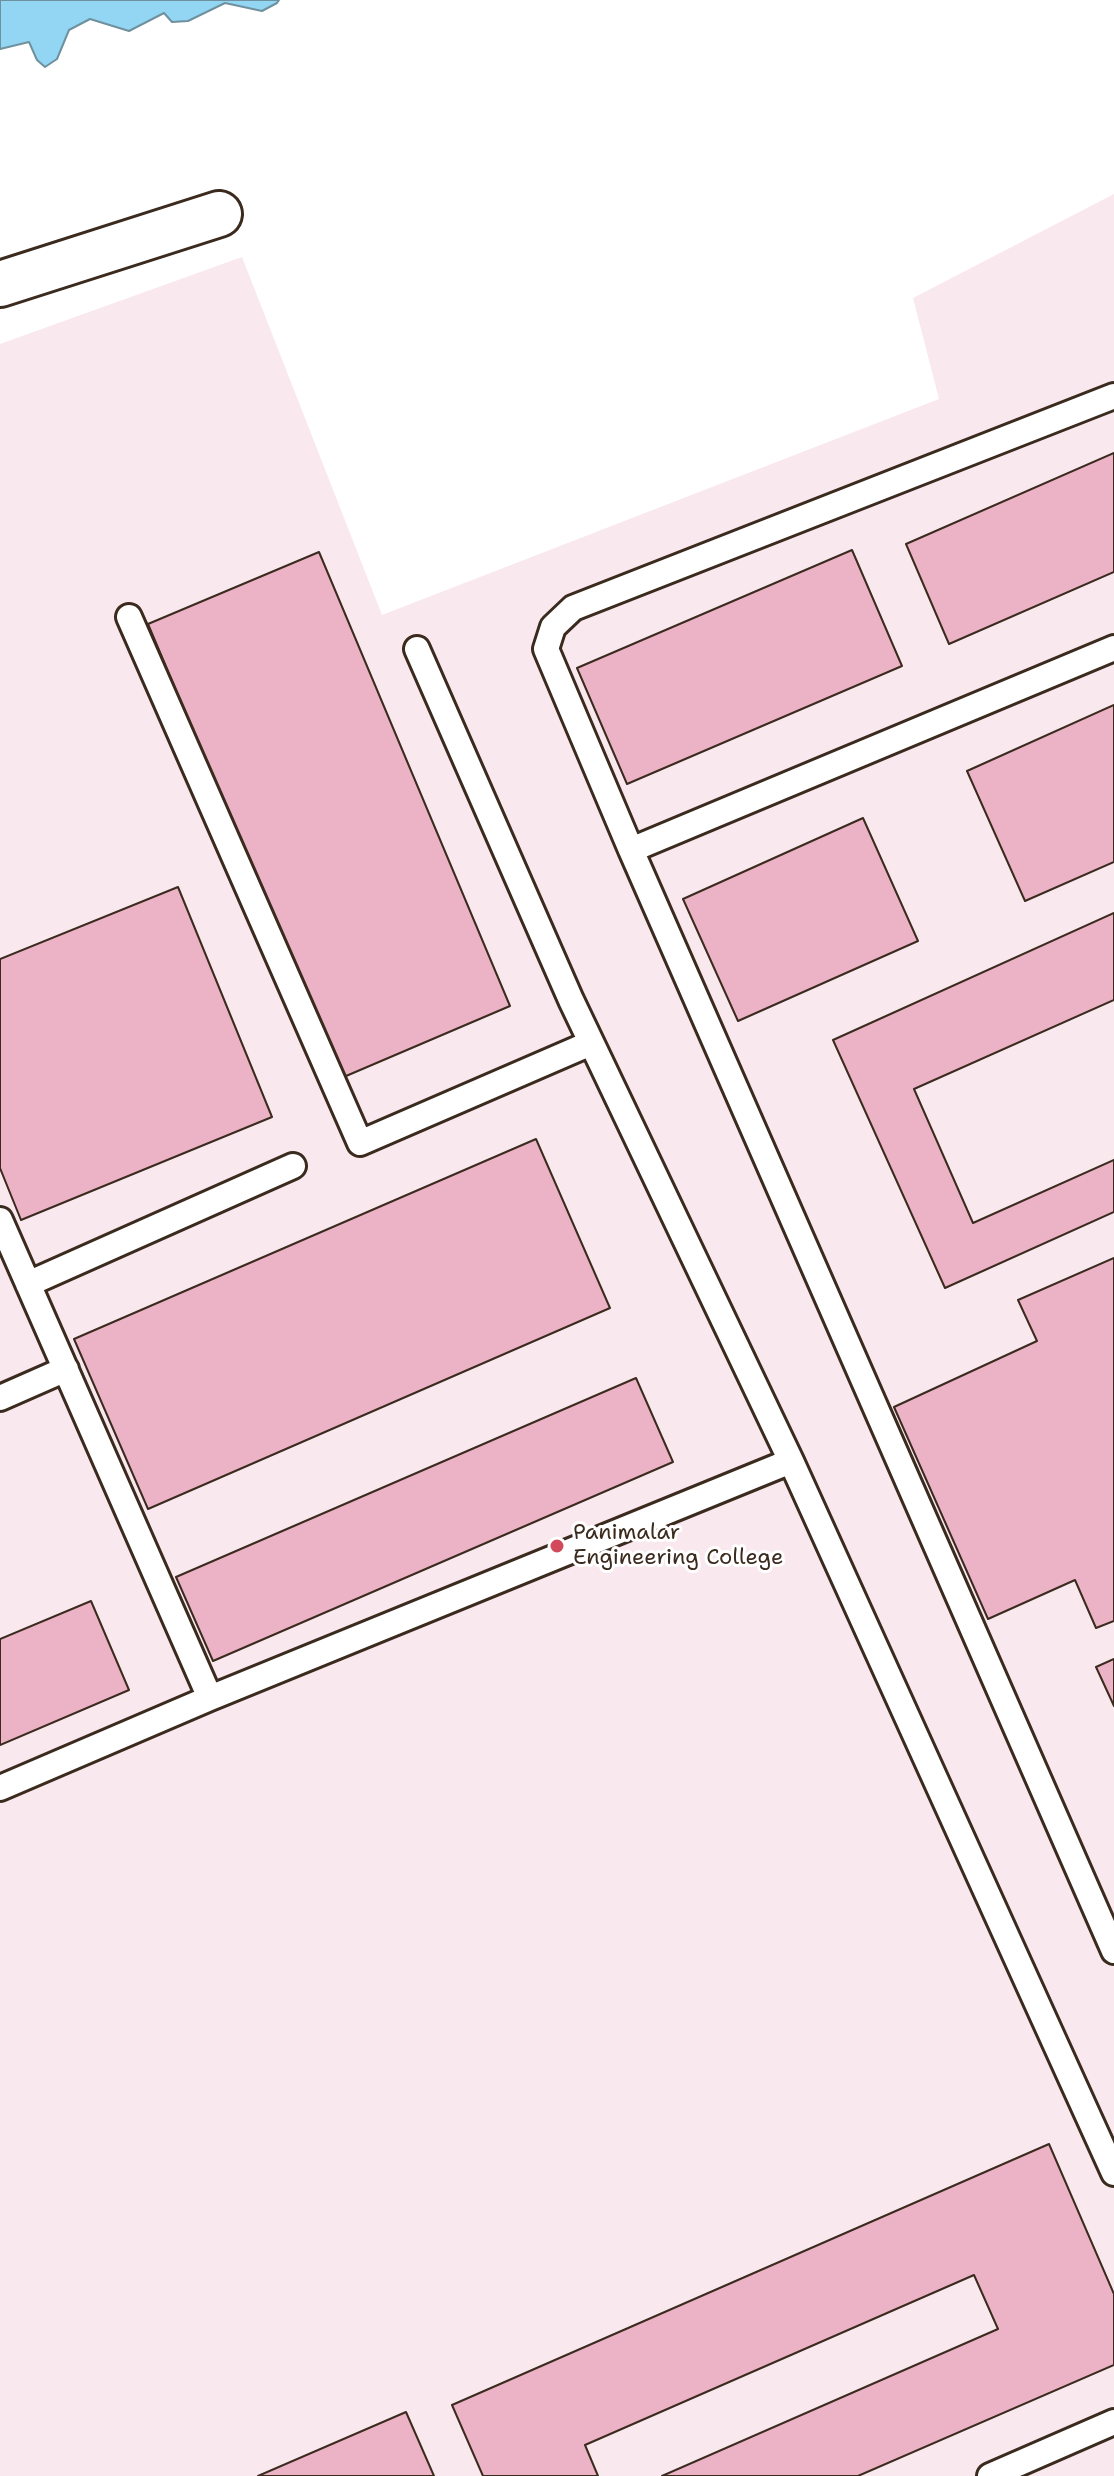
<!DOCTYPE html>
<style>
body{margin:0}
canvas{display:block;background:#fff}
</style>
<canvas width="1114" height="2476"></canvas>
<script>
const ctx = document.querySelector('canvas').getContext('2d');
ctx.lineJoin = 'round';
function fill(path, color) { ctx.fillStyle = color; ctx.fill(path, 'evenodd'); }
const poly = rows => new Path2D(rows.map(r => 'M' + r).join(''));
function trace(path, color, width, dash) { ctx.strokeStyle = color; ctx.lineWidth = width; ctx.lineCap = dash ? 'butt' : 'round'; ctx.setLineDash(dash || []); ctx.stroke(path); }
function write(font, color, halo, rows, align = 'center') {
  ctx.font = font + ' "Shantell Sans",sans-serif'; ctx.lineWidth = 6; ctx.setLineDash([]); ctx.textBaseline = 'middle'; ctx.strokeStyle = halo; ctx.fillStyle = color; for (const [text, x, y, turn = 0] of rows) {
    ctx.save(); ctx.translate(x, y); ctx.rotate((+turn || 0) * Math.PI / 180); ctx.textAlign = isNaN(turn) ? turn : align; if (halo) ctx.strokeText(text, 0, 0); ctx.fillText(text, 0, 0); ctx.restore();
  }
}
fill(poly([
 [1114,194,1114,2476,0,2476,0,344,242,257,382,615,939,399,913,298]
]), '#f9e8ee');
const water = poly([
 [0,0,279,0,277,3,262,11,225,3,188,21,172,22,164,13,129,31,90,19,69,30,57,59,45,67,37,60,29,42,0,49,0,0]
]);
fill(water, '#92d6f4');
trace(water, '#6f919e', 2);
const building = poly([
 [1114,453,1114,572,949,644,906,544,1114,453],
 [852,550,902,666,627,784,577,668,852,550],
 [319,552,510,1006,339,1079,148,624,319,552],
 [1114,705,1114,862,1025,901,967,771,1114,705],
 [863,818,918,941,738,1021,683,899,863,818],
 [178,887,272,1117,21,1220,0,1168,0,959,178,887],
 [1114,913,1114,1000,914,1089,973,1223,1114,1160,1114,1212,945,1288,833,1040,1114,913],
 [536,1139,610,1308,148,1509,74,1339,536,1139],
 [1114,1258,1114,1621,1096,1628,1075,1580,988,1619,894,1407,1037,1341,1018,1300,1114,1258],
 [636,1378,673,1462,213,1661,176,1577,636,1378],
 [91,1601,129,1690,0,1745,0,1639,91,1601],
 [1114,1659,1114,1706,1096,1667,1114,1659],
 [1049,2144,1114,2294,1114,2365,858,2476,662,2476,998,2329,974,2275,585,2445,598,2476,483,2476,452,2405,1049,2144],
 [406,2412,434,2476,258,2476,406,2412]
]);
fill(building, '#ecb3c6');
trace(building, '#3b2a1e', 2);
const service = poly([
 [1114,396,573,608,553,627,546,649,631,850,1114,648],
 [129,617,360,1143,591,1043],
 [417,649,571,1000,791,1461,1114,2173],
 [631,850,1114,1951],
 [0,1220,210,1698],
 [28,1284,293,1166],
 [0,1398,66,1369],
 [0,1788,210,1698,791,1461],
 [990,2476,1114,2422]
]);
const minor = poly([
 [0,284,219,214]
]);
trace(service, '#3b2a1e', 30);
trace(minor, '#3b2a1e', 50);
trace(service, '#fff', 24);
trace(minor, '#fff', 44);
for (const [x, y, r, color] of [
 [557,1546,8,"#d1495b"]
]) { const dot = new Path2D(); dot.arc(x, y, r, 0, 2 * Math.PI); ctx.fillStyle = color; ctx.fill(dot); trace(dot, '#fff', 3); }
write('22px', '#3b2a1e', '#fff', [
 ["Panimalar",573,1533],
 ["Engineering College",573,1558]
], 'left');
</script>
